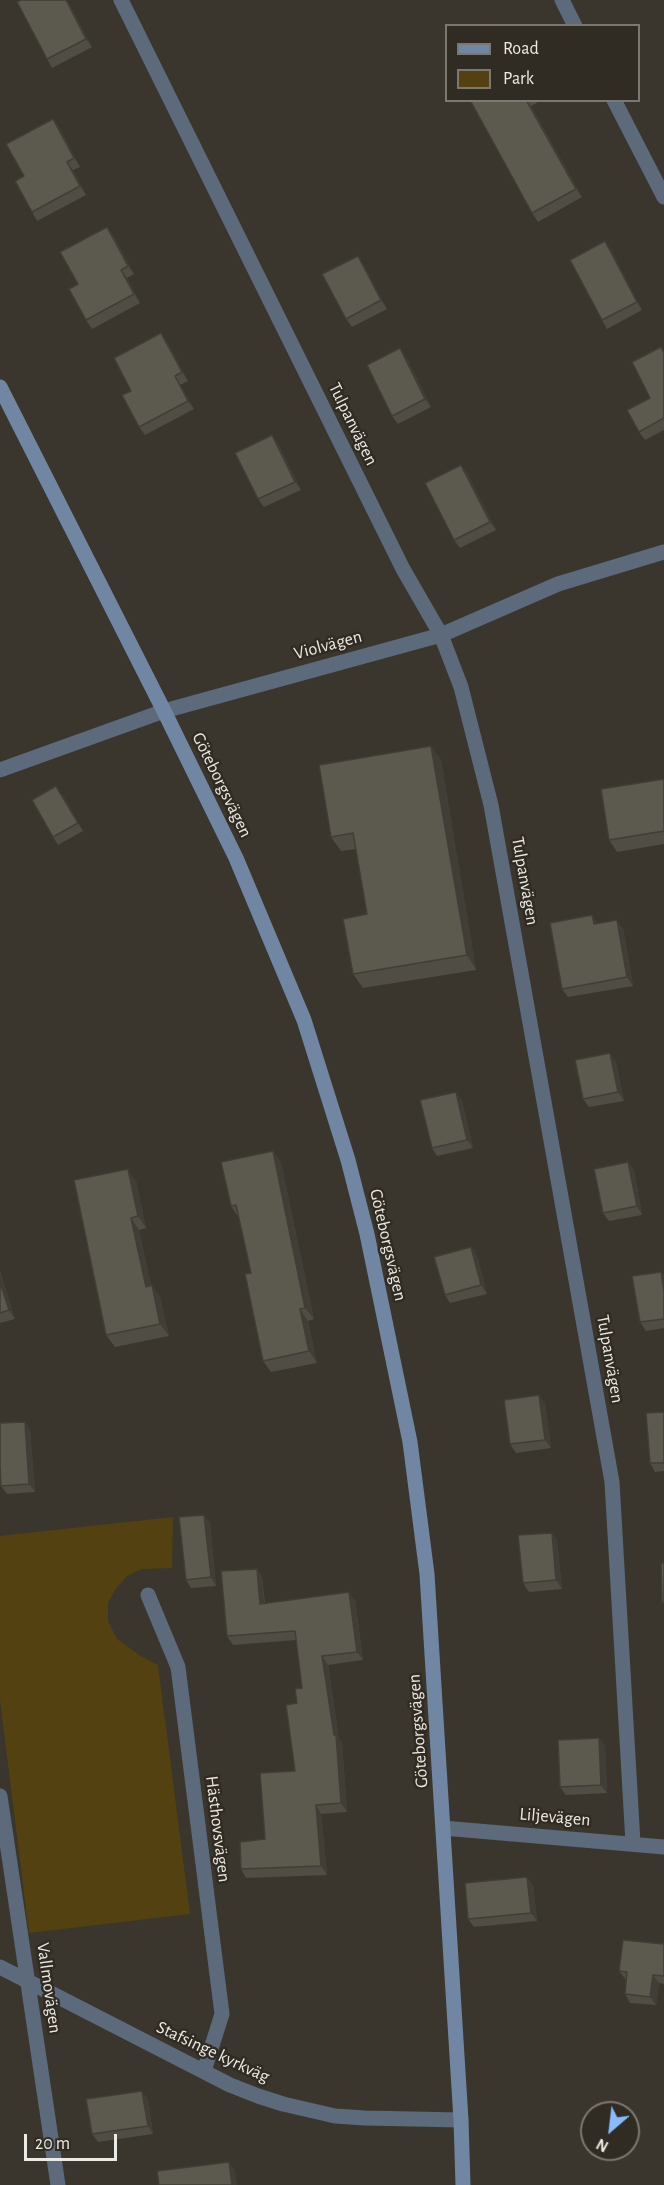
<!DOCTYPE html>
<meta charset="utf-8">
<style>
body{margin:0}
#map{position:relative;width:664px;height:2185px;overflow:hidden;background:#3a362e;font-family:"Alegreya Sans",sans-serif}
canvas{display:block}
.legend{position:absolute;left:445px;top:24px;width:195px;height:78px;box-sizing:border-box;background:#302c24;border:2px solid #7b7871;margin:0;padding:8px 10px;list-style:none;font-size:18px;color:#eceae4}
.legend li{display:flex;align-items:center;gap:12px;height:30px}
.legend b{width:30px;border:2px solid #7b7871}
.north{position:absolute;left:580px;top:2101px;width:60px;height:60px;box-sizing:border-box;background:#302c24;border:2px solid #7b7871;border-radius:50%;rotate:208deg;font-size:16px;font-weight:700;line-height:24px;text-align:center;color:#eceae4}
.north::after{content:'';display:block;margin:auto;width:21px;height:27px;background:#87bbfb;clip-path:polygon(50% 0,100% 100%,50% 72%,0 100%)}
.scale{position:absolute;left:24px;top:2134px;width:93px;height:27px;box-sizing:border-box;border:3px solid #eceae4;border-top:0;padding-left:8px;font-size:18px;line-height:21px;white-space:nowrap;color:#eceae4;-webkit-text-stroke:4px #302c24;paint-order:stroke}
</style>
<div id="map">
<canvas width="664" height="2185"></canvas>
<ul class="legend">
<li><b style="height:8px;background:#7086a2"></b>Road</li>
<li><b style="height:16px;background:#534111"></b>Park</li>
</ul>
<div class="north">N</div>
<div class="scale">20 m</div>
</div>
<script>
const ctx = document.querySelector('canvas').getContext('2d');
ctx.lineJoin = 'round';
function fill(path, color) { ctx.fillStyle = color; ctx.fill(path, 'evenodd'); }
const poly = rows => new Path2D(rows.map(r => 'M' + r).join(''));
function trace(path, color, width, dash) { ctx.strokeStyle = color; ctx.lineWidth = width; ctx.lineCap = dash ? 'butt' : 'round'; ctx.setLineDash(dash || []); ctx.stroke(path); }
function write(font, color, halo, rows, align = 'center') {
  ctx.font = font + ' "Alegreya Sans",sans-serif'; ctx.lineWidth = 5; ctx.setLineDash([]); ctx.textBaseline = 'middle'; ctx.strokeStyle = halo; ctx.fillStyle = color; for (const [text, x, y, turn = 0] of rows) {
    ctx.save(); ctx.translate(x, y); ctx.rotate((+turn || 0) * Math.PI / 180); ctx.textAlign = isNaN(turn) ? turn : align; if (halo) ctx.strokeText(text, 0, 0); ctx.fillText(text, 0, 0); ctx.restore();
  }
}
fill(poly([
 [173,1517,172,1568,141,1569,127,1576,115,1590,108,1603,108,1621,117,1639,141,1656,158,1665,190,1914,29,1933,0,1700,0,1536]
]), '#534111');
trace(poly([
 [121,0,403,569,441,635,461,687,491,805,612,1482,633,1843],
 [562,0,575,26],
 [614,100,664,197],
 [0,770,164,711,441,635,558,584,664,552],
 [148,1595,178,1667,222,2014,204,2071],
 [0,1796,58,2185],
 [443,1828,664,1847],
 [0,1967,230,2085,258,2096,283,2104,335,2116,365,2118,461,2120]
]), '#5c6a7b', 15);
trace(poly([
 [0,387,164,711,236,858,304,1020,348,1160,367,1234,410,1442,427,1574,461,2120,463,2185]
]), '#7086a2', 15);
fill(poly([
 [21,0,67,0,92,47,52,68,47,59],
 [470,100,536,100,537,103,531,106,582,197,538,222,532,213],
 [53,119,59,127,80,167,73,170,86,195,37,221,32,212,24,176],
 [113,235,134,274,127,278,140,303,92,329,86,320,78,284],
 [611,250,642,310,607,329,602,320],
 [363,264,387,309,352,327,346,319],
 [167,342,188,381,180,385,194,409,145,435,139,427,131,391],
 [661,347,664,352,664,430,645,440,639,432,650,398],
 [406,357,431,407,398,424,392,416],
 [272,435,278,444,301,490,264,507,258,499],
 [467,473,496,530,460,548,454,540],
 [431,746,441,760,476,970,363,988,353,974,367,914,356,849,341,851,331,837],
 [664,779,664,844,617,852,609,840],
 [62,794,83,831,58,845,53,837],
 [598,923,623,928,633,986,568,997,562,989],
 [616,1062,624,1101,589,1107,583,1099],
 [456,1092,462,1101,473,1148,437,1156,432,1148],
 [273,1151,281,1163,314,1319,308,1321,317,1363,271,1372,263,1361,251,1273,239,1218,231,1206],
 [628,1162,634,1170,642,1215,609,1221,603,1213],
 [136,1181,146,1228,139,1230,151,1286,160,1297,169,1336,115,1347,106,1335],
 [471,1247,477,1256,487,1294,450,1303,445,1295],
 [0,1271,15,1319,0,1323],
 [661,1272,664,1276,664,1328,646,1331,640,1322],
 [539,1395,545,1404,551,1448,516,1453,510,1444],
 [664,1412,664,1471,655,1472,650,1463],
 [25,1422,30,1430,35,1492,7,1494,1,1486],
 [210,1523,216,1586,191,1588,186,1580],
 [552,1533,557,1541,562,1589,529,1592,523,1583],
 [257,1569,262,1577,265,1603,355,1600,363,1660,328,1665,339,1739,342,1743,347,1812,321,1814,327,1875,246,1878,241,1869,265,1839,295,1771,297,1703,302,1688,296,1640,233,1645,227,1636],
 [599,1738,605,1746,607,1793,566,1795,560,1787],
 [533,1885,537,1921,474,1927,468,1919],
 [664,1944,664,1984,659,1983,656,2005,630,2003,625,1994,626,1980,619,1971],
 [148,2099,153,2134,98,2142,92,2134]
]), '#4f4d44');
fill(poly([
 [66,0,67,0,92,47,86,39],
 [527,100,531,106,582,197,576,189],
 [53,119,59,127,80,167,74,158],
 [67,162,73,170,86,195,80,186],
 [107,227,113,235,134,274,128,266],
 [605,241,611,250,642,310,637,302],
 [358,256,363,264,387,309,381,300],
 [121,270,127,278,140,303,134,294],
 [161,333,167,342,188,381,182,372],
 [400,348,406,357,431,407,425,399],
 [175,376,180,385,194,409,188,401],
 [272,435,278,444,301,490,295,482],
 [461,465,467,473,496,530,490,522],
 [431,746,441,760,476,970,467,955],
 [56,786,62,794,83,831,78,823],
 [592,915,598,924,594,924],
 [617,920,623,928,633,986,627,977],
 [610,1053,616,1062,624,1101,618,1092],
 [456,1092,462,1101,473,1148,467,1140],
 [273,1151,281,1163,314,1319,305,1308],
 [628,1162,634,1170,642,1215,637,1206],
 [128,1169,136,1181,146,1228,138,1216],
 [131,1218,139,1230,154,1298,146,1287],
 [471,1247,477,1256,487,1294,481,1285],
 [0,1271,15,1319,9,1310,0,1282],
 [661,1272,664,1276,664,1291],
 [152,1285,160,1297,169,1336,160,1324],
 [300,1309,308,1321,317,1363,309,1351],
 [539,1395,545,1404,551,1448,545,1440],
 [25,1422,30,1430,35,1492,29,1484],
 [204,1515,210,1523,216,1586,211,1577],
 [552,1533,557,1541,562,1589,556,1580],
 [257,1569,262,1577,265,1612,260,1604],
 [349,1592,355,1600,363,1660,357,1652],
 [322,1656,328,1665,339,1739,342,1743,347,1812,341,1803,334,1735],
 [599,1738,605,1746,607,1793,601,1785],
 [316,1805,321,1814,327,1875,321,1866],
 [527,1877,533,1885,537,1921,531,1913],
 [653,1975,659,1983,656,2005,650,1997],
 [142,2091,148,2099,153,2134,148,2126],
 [229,2162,235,2170,237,2185,232,2185]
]), '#403e37');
const building = poly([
 [21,0,66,0,86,39,47,59,17,2,21,0],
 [470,100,526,100,576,189,532,213,470,100],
 [53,119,74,158,67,162,80,186,32,212,15,181,24,176,6,144,53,119],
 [107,227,128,266,121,270,134,294,86,320,69,289,78,284,60,252,107,227],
 [605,241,637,302,602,320,570,260,605,241],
 [358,256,381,300,346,319,322,274,358,256],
 [161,333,182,372,175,376,188,401,139,427,122,395,131,391,114,358,161,333],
 [661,347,664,353,664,418,639,432,627,410,650,398,632,362,661,347],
 [400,348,425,399,392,416,367,365,400,348],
 [272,435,295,482,258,499,235,453,272,435],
 [461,465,490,522,454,540,425,483,461,465],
 [431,746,467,955,353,974,343,919,367,914,353,833,331,837,319,765,431,746],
 [664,779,664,831,609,840,601,789,664,779],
 [56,786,78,823,53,837,32,800,56,786],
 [592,915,594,924,617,920,627,977,562,989,550,923,592,915],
 [610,1053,618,1092,583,1099,575,1060,610,1053],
 [456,1092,467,1140,432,1148,420,1100,456,1092],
 [273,1151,305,1308,300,1309,309,1351,263,1361,245,1274,251,1273,236,1205,231,1206,221,1162,273,1151],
 [628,1162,637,1206,603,1213,594,1169,628,1162],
 [128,1169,138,1216,131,1218,146,1287,152,1285,160,1324,106,1335,74,1180,128,1169],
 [471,1247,481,1285,445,1295,434,1257,471,1247],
 [661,1272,664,1291,664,1319,640,1322,632,1276,661,1272],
 [0,1282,9,1310,0,1313,0,1282],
 [539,1395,545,1440,510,1444,504,1400,539,1395],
 [664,1412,664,1463,650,1463,646,1413,664,1412],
 [25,1422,29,1484,1,1486,0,1465,0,1423,25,1422],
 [204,1515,211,1577,186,1580,179,1517,204,1515],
 [552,1533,556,1580,523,1583,518,1535,552,1533],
 [661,1563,664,1563,664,1602,662,1603,661,1563],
 [257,1569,260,1604,349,1592,357,1652,322,1656,334,1735,336,1735,341,1803,316,1805,321,1866,241,1869,240,1842,265,1839,260,1773,295,1771,286,1705,297,1703,295,1689,302,1688,295,1631,227,1636,221,1571,257,1569],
 [599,1738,601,1785,560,1787,558,1740,599,1738],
 [527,1877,531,1913,468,1919,465,1883,527,1877],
 [623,1940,664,1944,664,1976,653,1975,650,1997,625,1994,627,1972,619,1971,623,1940],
 [142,2091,148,2126,92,2134,86,2099,142,2091],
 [229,2162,232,2185,159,2185,157,2171,229,2162]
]);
fill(building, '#5c594f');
trace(building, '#403e37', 1.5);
write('18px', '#eceae4', '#302c24', [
 ["Tulpanvägen",353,424,64],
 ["Violvägen",328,645,-15],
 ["Göteborgsvägen",222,785,64],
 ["Tulpanvägen",525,881,80],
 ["Göteborgsvägen",388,1245,77],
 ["Tulpanvägen",610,1359,80],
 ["Göteborgsvägen",418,1731,-94],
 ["Liljevägen",555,1817,5],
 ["Hästhovsvägen",218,1829,83],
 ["Vallmovägen",49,1988,82],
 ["Stafsinge kyrkväg",213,2052,25]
]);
</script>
